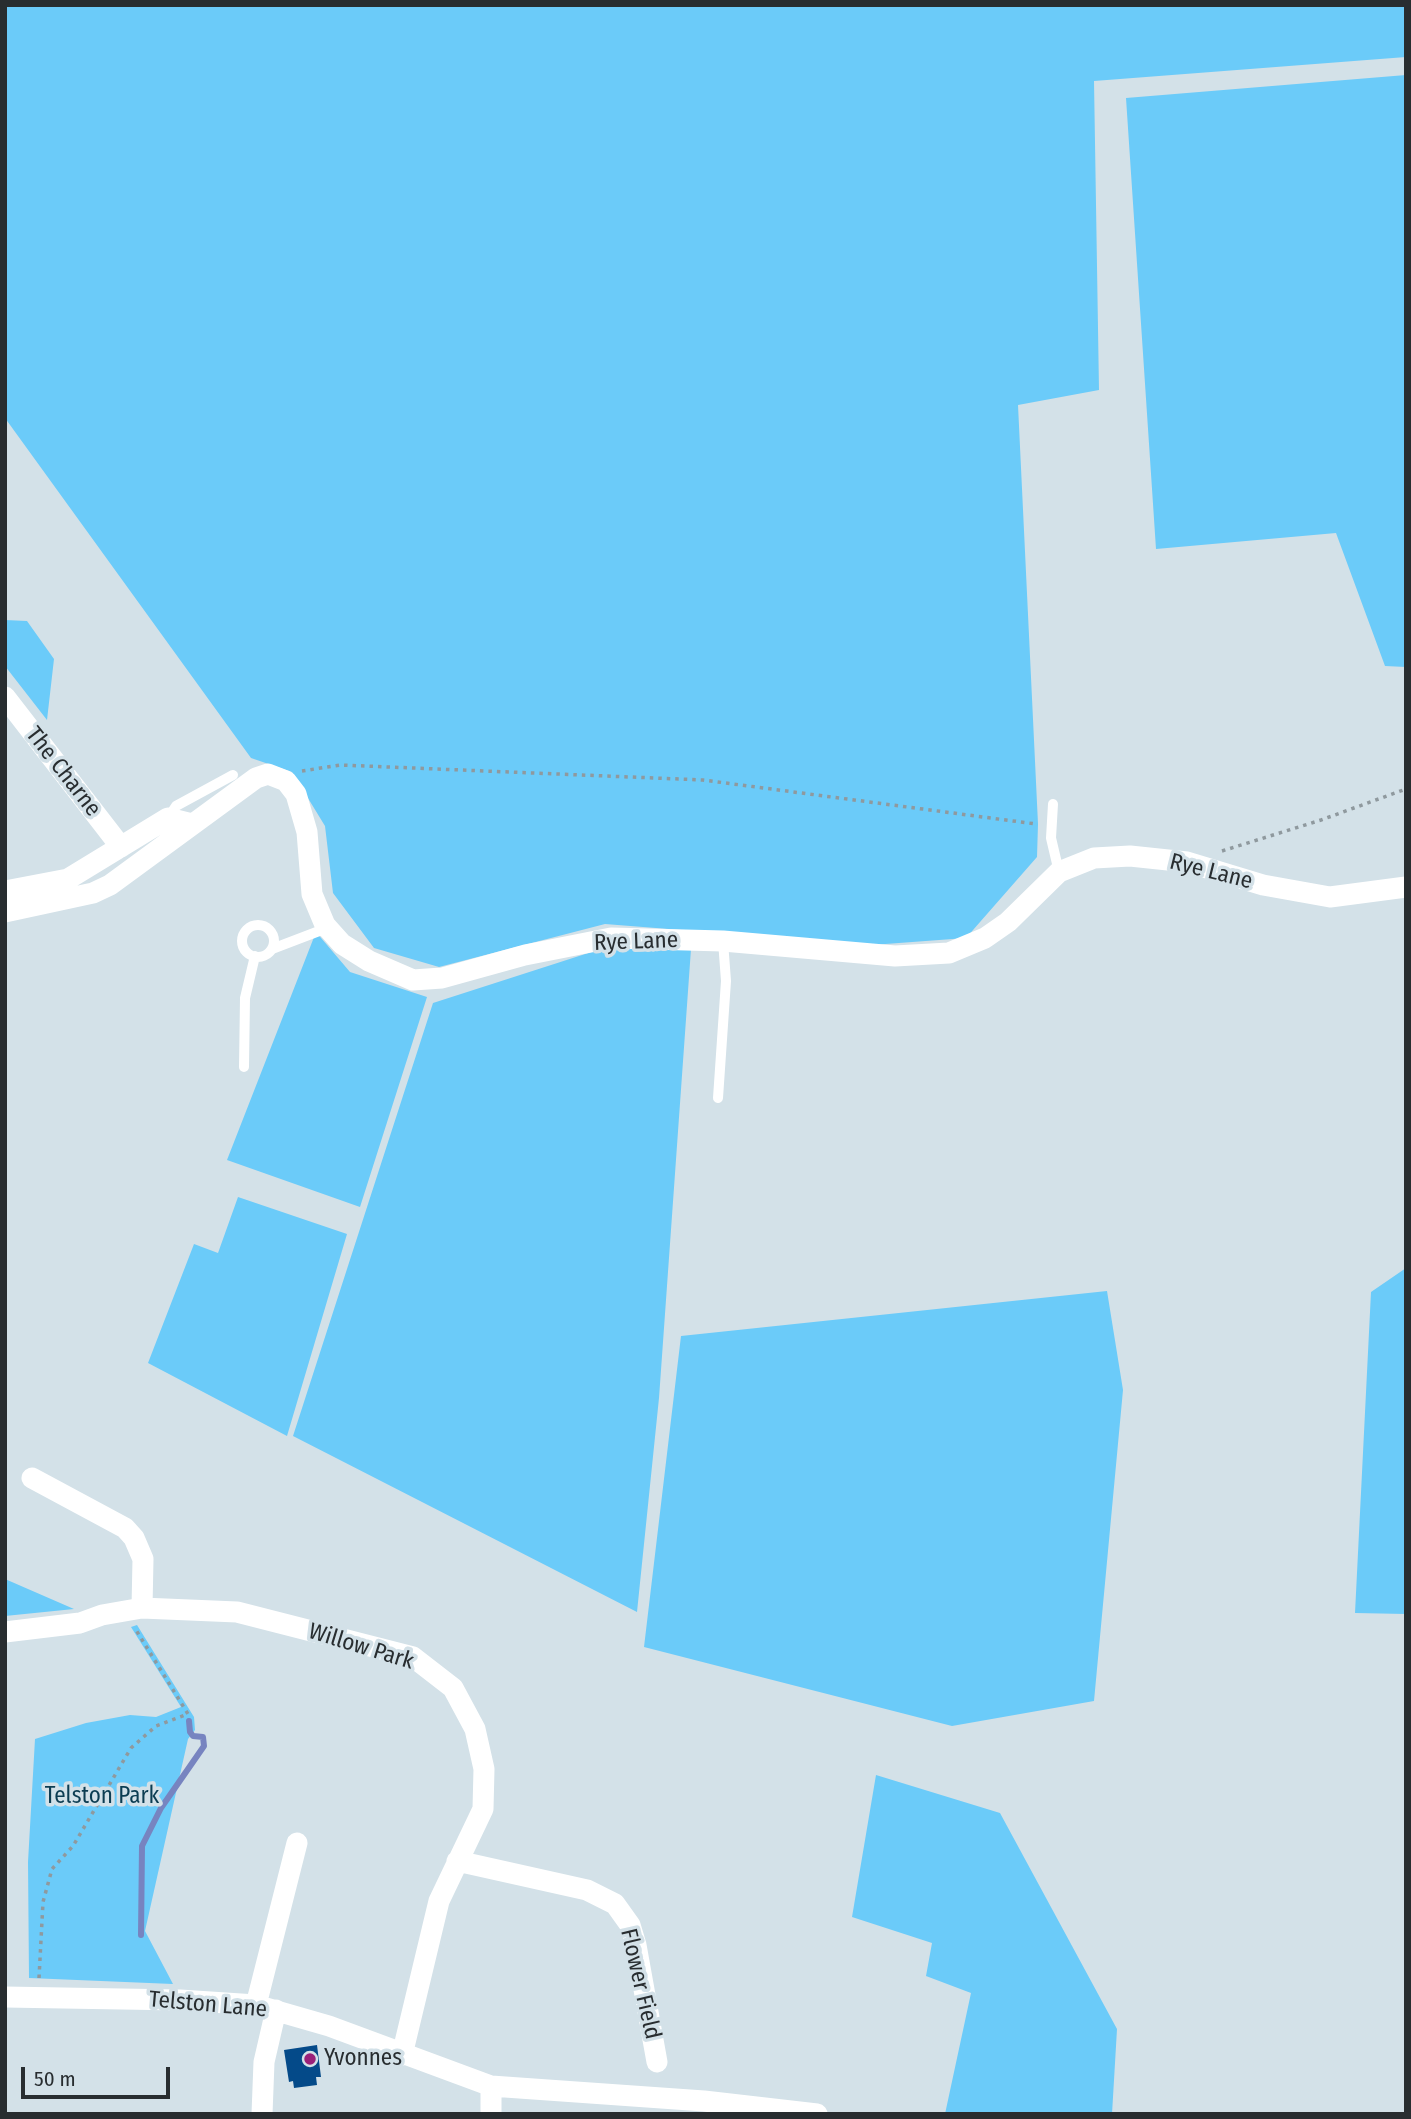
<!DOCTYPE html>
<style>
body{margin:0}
#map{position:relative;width:1411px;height:2119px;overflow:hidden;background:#d3e1e8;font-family:"Fira Sans Condensed",sans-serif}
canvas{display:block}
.frame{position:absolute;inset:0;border:7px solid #282d30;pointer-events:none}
.scale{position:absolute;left:21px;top:2067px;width:149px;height:32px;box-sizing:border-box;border:4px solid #282d30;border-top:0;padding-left:9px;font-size:21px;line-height:24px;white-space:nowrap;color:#282d30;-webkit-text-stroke:5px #d3e1e8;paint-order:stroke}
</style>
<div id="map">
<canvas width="1411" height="2119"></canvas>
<div class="frame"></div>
<div class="scale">50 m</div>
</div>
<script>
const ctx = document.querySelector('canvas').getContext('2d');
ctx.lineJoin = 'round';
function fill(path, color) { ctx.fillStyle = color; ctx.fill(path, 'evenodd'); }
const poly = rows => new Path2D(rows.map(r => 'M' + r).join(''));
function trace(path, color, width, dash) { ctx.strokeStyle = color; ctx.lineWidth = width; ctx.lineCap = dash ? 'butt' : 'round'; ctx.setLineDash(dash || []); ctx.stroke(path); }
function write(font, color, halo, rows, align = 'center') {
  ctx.font = font + ' "Fira Sans Condensed",sans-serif'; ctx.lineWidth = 7; ctx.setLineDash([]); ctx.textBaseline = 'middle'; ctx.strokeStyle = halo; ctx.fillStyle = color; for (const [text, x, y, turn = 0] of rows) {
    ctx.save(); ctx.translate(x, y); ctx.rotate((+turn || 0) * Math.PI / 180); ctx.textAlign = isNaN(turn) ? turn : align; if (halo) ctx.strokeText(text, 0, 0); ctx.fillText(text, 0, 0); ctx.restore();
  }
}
fill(poly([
 [5,5,1406,5,1406,57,1094,81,1099,390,1018,405,1038,824,1037,857,966,938,872,945,605,924,439,967,374,948,333,893,325,826,292,772,251,758,5,418],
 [1406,75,1406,667,1385,666,1336,533,1156,549,1126,98],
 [5,620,27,621,54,659,47,720,5,666],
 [316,932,350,972,427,997,360,1207,227,1160],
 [607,947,691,949,659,1398,637,1612,293,1436,433,1003],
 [238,1197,347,1234,287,1436,148,1363,194,1244,218,1253],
 [1406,1268,1406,1614,1355,1613,1371,1292],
 [1107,1291,1123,1390,1094,1701,952,1726,644,1647,681,1336],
 [5,1579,74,1609,5,1616],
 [137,1625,194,1717,195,1730,188,1739,145,1931,173,1984,29,1978,28,1862,35,1739,86,1723,130,1715,156,1717,181,1707,131,1627],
 [876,1775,1000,1813,1117,2029,1112,2114,945,2114,971,1993,926,1976,932,1943,852,1917]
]), '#6bcbf9');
trace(poly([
 [141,1935,142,1846,161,1808,204,1746,203,1737,193,1736,190,1732,189,1721]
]), '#7784c0', 6);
fill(poly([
 [317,2045,321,2077,316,2077,317,2085,294,2088,293,2081,289,2082,284,2050]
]), '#044a89');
trace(poly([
 [302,771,340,765,703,780,1036,824],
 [1222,851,1321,820,1406,789],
 [39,1978,43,1902,52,1869,73,1846,131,1748,156,1726,188,1714,136,1630]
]), '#8f999e', 3.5, [3.5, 5]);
trace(poly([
 [1053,804,1051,838,1059,872],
 [168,818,176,806,233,775],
 '242 941a16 16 0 1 1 32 0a16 16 0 1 1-32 0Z',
 [272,949,327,928],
 [244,1067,245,998,255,956],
 [718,1098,726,981,723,941]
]), '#fff', 10);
trace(poly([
 [5,697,121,847],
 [5,891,68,879,168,818,192,824],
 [5,912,93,893,110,885,256,778,268,774,286,781,296,794,307,832,312,894,325,925,342,944,369,961,413,980,442,978,525,955,611,938,723,941,895,956,949,953,985,938,1008,922,1059,872,1094,858,1130,856,1187,862,1263,885,1330,897,1406,887],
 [32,1478,125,1528,134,1538,143,1559,142,1608],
 [5,1632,80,1623,102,1615,142,1608,237,1612,413,1657,453,1688,475,1729,484,1769,483,1809,439,1901,402,2055],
 [457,1861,587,1890,615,1904,630,1925,636,1945,657,2062],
 [5,1997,180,2000,256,2005,329,2026,491,2086,704,2101,817,2114],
 [256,2005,297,1843],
 [491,2086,491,2114],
 [262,2114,264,2062,276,2010]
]), '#fff', 21);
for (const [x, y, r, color] of [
 [310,2059,7,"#992079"]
]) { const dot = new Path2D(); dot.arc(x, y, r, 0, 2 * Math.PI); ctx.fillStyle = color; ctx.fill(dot); trace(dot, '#d3e1e8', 2.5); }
write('23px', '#282d30', '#d3e1e8', [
 ["The Charne",63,772,52],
 ["Rye Lane",1211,872,14],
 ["Rye Lane",636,942,-2],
 ["Willow Park",361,1647,17],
 ["Flower Field",640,1984,77],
 ["Telston Lane",208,2005,5]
]);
write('23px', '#0c3d52', '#d3e1e8', [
 ["Telston Park",102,1797]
]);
write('23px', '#282d30', '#d3e1e8', [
 ["Yvonnes",324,2059]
], 'left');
</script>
